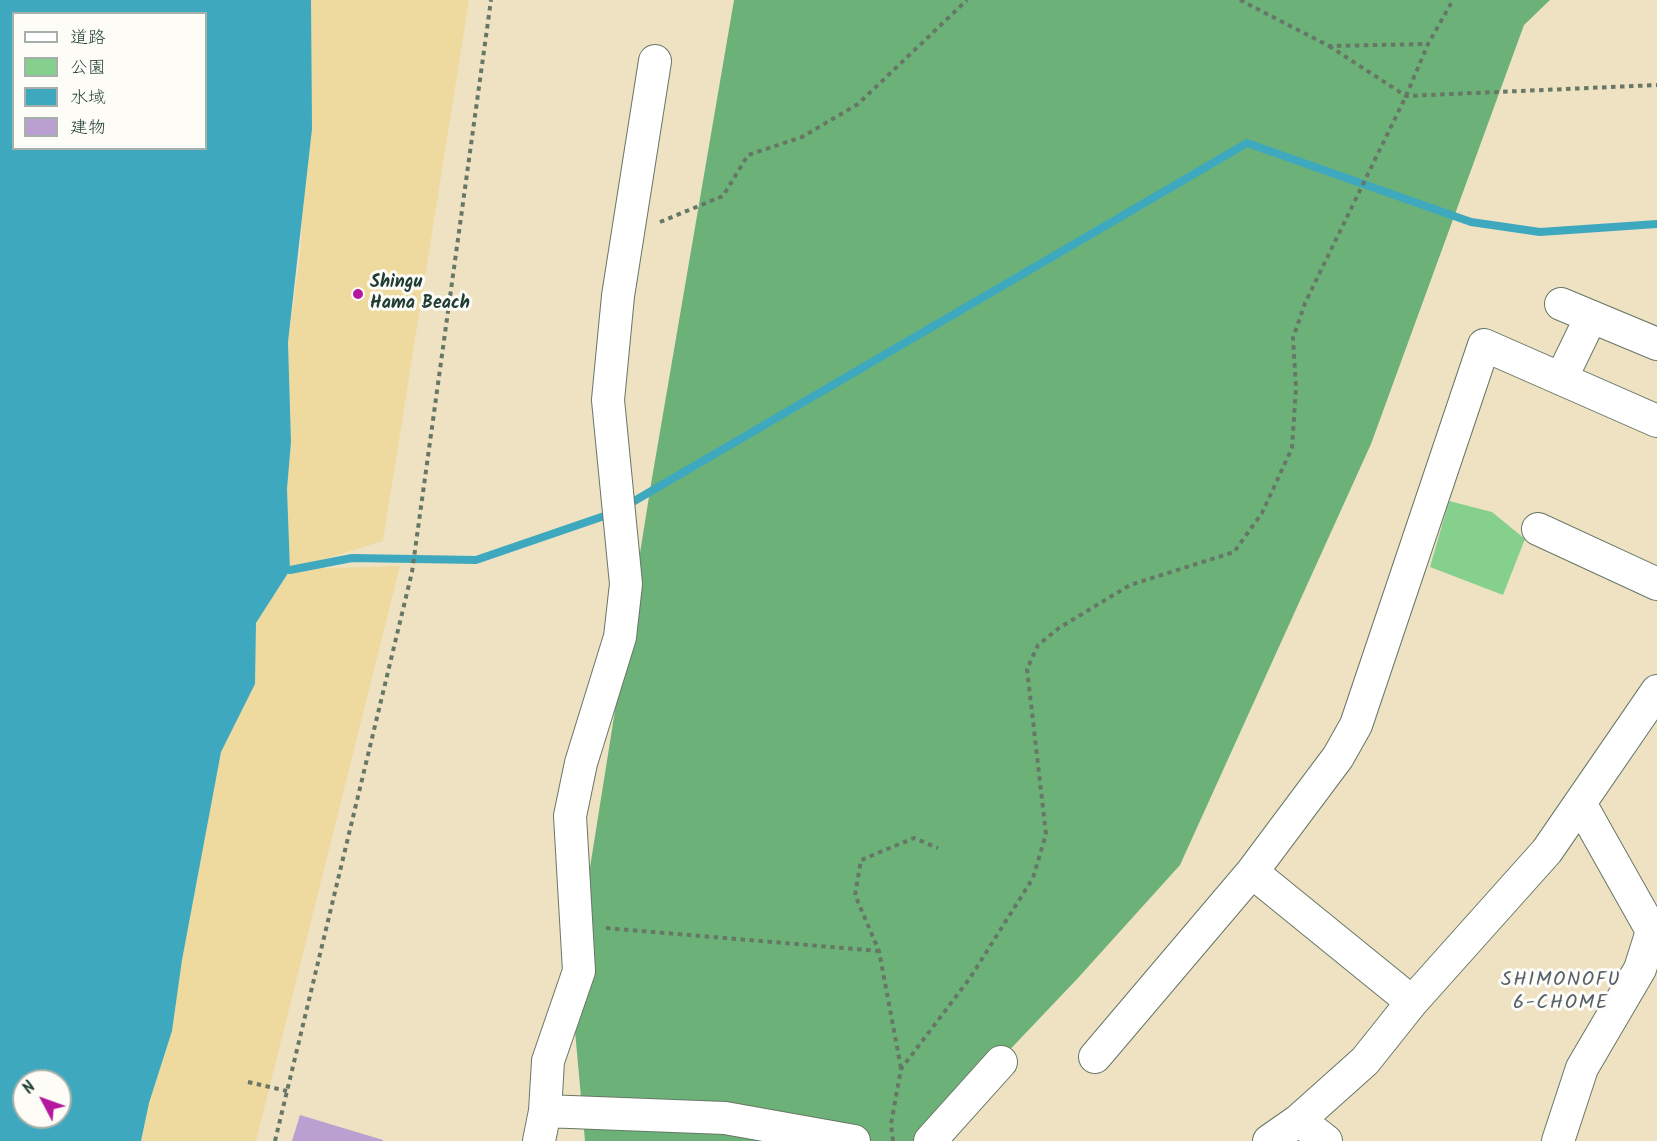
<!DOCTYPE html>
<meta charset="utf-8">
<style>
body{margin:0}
#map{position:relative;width:1657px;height:1141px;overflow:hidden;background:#eee2c3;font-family:Kalam,"Klee One",sans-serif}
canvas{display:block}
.legend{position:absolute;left:12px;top:12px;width:195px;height:138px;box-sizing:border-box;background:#fdfcf7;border:2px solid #a4b0a9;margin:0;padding:8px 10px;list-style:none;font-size:18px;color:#1f3d34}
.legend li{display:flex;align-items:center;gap:12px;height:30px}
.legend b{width:30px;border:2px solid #a4b0a9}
.north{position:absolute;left:12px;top:1069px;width:60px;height:60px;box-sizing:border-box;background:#fdfcf7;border:2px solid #a4b0a9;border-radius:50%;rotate:311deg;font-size:16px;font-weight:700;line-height:24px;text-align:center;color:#1f3d34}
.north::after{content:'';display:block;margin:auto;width:21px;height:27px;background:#b5179e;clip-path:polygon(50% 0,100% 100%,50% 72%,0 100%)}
</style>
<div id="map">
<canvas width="1657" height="1141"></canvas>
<ul class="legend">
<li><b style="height:8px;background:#fff"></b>道路</li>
<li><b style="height:16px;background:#86d08d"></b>公園</li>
<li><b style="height:16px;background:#3ea9be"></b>水域</li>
<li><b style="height:16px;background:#b9a0d0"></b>建物</li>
</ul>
<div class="north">N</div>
</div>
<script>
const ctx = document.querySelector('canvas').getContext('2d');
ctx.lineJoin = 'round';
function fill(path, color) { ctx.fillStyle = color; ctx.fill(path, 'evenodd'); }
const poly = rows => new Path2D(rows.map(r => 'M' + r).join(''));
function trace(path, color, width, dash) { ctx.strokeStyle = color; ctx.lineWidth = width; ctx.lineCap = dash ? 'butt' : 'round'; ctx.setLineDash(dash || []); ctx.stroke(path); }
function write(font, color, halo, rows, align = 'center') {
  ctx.font = font + ' Kalam,sans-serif'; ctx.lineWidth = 6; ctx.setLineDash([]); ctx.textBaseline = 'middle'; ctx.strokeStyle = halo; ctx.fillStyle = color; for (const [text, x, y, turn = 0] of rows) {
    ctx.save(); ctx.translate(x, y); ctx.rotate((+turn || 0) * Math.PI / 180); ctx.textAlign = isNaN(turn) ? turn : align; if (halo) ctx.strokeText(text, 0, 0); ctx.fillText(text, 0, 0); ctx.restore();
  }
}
fill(poly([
 [1449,501,1492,512,1525,539,1503,595,1430,567]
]), '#86d08d');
fill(poly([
 [734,0,1550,0,1524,25,1371,444,1180,865,1078,978,923,1141,585,1141,571,987,651,484]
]), '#6cb278');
fill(poly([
 [311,0,469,0,383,541,292,569,400,566,256,1141,141,1141,149,1103,172,1031,182,960,221,752,255,684,256,623,290,570,287,489,291,442,288,342,301,246]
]), '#eeda9e');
fill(poly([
 [0,0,311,0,312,129,288,342,291,442,287,489,290,570,256,623,255,684,221,752,182,960,172,1031,149,1103,141,1141,0,1141],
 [14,14,206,14,206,148,14,148],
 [24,1081,60,1081,60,1117,24,1117]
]), '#3ea9be');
trace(poly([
 [624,507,1247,143,1471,222,1540,232,1657,224],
 [290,570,352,558,476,560,613,513]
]), '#3ea9be', 8);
fill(poly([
 [300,1115,383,1140,383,1141,292,1141]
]), '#b9a0d0');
const minor = poly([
 [655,61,618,296,608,400,626,584,620,637,581,763,570,816,579,971,548,1061,545,1111,725,1118,854,1141],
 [1561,304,1657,344],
 [1561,379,1591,317],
 [1538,529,1657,584],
 [1412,1002,1252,872,1338,757,1356,725,1484,345,1657,421],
 [1095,1057,1252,872],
 [1299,1120,1326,1141],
 [539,1141,545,1111],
 [930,1141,1001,1062],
 [1269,1141,1299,1120,1365,1061,1412,1002,1547,851,1657,691],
 [1558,1141,1582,1068,1640,969,1652,931,1580,803]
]);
trace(minor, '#677766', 34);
trace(poly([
 [1240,0,1329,46,1428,44],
 [1329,46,1406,96,1657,85],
 [660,222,723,196,748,155,802,137,858,104,967,0],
 [606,928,879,951],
 [901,1068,879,951,855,895,861,860,914,838,938,848],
 [248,1082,287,1091],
 [275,1141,412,572,491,0],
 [893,1141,891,1124,901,1069,970,978,1033,878,1046,834,1027,669,1038,645,1059,628,1130,585,1234,552,1262,513,1292,448,1296,388,1293,338,1305,303,1406,96,1428,44,1453,0]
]), '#677766', 4, [4.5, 4.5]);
trace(minor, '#fff', 32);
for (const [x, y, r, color] of [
 [358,294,6,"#b5179e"]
]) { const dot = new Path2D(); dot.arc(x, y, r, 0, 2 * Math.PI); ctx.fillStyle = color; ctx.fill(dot); trace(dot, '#fdfcf7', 2); }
write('bold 18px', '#1f3d34', '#fdfcf7', [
 ["Shingu",370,284],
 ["Hama Beach",370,305]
], 'left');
ctx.letterSpacing = '1.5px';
write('20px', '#55606b', '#fdfcf7', [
 ["SHIMONOFU",1561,982],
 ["6-CHOME",1561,1005]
]);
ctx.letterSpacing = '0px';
</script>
